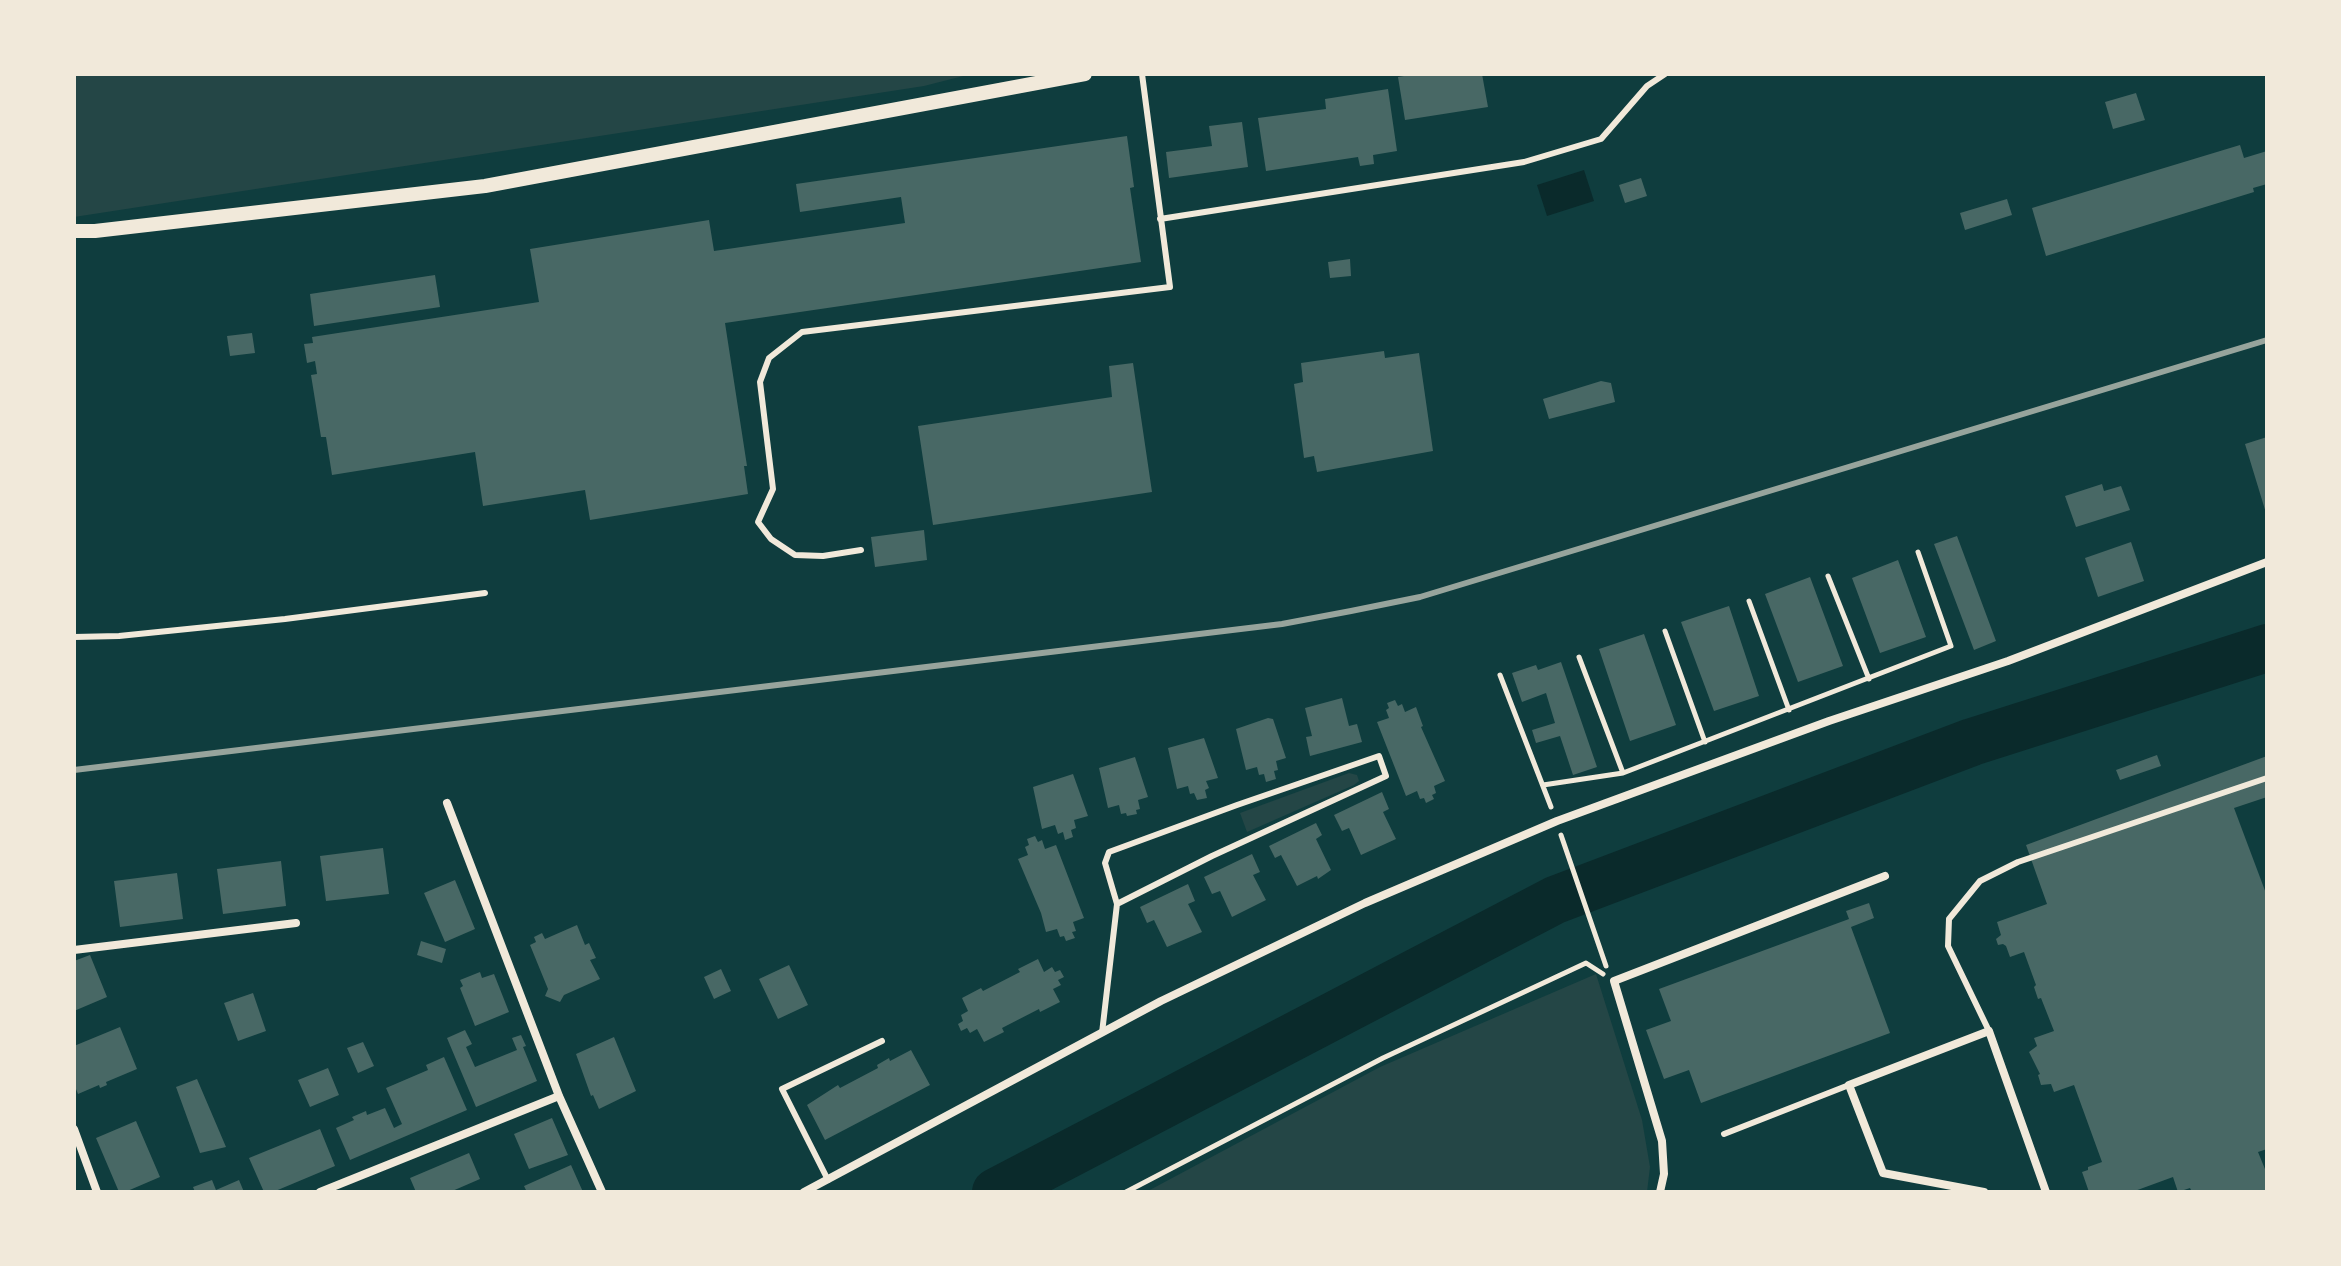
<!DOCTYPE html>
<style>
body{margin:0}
#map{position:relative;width:2341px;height:1266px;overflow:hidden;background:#0f3d3e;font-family:Karla,sans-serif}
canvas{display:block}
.frame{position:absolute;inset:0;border:76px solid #f1e9da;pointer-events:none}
</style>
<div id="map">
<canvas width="2341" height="1266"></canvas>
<div class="frame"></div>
</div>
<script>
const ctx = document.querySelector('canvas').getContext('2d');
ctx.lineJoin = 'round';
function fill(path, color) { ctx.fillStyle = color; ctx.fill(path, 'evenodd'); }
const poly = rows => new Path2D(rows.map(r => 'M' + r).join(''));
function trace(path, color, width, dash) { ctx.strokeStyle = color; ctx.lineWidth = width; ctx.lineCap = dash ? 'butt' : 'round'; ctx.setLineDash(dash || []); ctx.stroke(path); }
fill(poly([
 [74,74,971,74,924,86,74,217],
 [1349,773,1357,775,1359,781,1354,785,1247,832,1240,813],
 [1596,974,1642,1120,1650,1167,1647,1192,1146,1192,1380,1067]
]), '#244646');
fill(poly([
 [1584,170,1594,201,1547,216,1537,185]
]), '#0a2a2b');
trace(poly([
 [996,1192,1555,900,1972,742,2267,648]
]), '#0a2a2b', 48);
fill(poly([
 [1416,74,1482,74,1488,107,1405,120,1398,77],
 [1388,89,1397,151,1373,155,1374,164,1360,166,1358,157,1266,171,1258,118,1326,109,1325,99],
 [2136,93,2145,120,2113,129,2105,102],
 [1242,122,1248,167,1169,178,1166,152,1212,146,1209,126],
 [1127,136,1134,187,1130,188,1141,262,725,323,747,466,744,466,748,494,590,520,585,490,483,506,475,452,332,475,326,437,321,437,311,375,317,374,315,361,307,363,304,344,313,343,312,337,539,302,530,249,709,220,714,251,905,223,901,197,800,212,796,184],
 [2240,145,2244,158,2267,151,2267,184,2253,188,2254,192,2046,256,2032,208],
 [1641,178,1647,196,1625,203,1619,185],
 [2007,199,2012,215,1965,230,1960,213],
 [1350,259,1351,276,1330,278,1328,262],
 [435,275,440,307,314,326,310,294],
 [252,333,255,353,230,356,227,336],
 [1384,351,1385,358,1419,353,1433,451,1317,472,1314,456,1304,458,1294,384,1303,382,1301,363],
 [1133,363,1152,492,933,525,918,426,1112,397,1109,366],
 [1601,381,1611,383,1615,402,1549,419,1543,399],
 [2267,437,2267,513,2266,513,2245,444],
 [2102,484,2104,491,2121,486,2130,510,2076,527,2065,496],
 [924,530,927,560,875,567,871,537],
 [1957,536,1996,641,1974,650,1934,544],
 [2131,542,2144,581,2098,597,2085,558],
 [1898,560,1926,637,1880,653,1852,578],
 [1810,577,1843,666,1798,682,1765,594],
 [1729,606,1759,696,1714,711,1681,622],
 [1644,634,1676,725,1630,741,1599,649],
 [1561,662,1597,767,1573,775,1560,736,1536,743,1532,730,1555,723,1546,693,1522,702,1512,673,1536,665,1538,670],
 [1342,698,1349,726,1357,724,1362,742,1310,756,1306,737,1312,736,1305,708],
 [1395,700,1398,706,1402,704,1405,712,1416,707,1423,726,1421,727,1445,781,1434,786,1436,793,1432,795,1434,799,1426,803,1424,798,1420,799,1417,791,1406,796,1377,722,1389,718,1386,710,1389,708,1387,703],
 [1268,718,1273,719,1286,758,1276,761,1278,770,1274,771,1276,779,1266,782,1264,774,1259,775,1257,767,1246,770,1236,729],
 [1204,738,1218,778,1206,781,1209,788,1205,790,1207,798,1197,800,1194,793,1190,794,1188,786,1177,789,1168,748],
 [2157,755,2161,766,2120,780,2116,770],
 [2267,756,2267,797,2234,808,2267,896,2267,1149,2258,1152,2267,1174,2267,1192,2192,1192,2190,1188,2178,1192,2173,1177,2132,1192,2089,1192,2082,1172,2088,1170,2088,1167,2102,1162,2074,1085,2054,1092,2051,1084,2041,1085,2038,1075,2040,1074,2029,1052,2037,1046,2034,1038,2054,1031,2041,998,2038,999,2034,987,2036,985,2024,952,2010,957,2006,946,2003,944,1998,945,1996,939,2001,935,1997,922,2047,904,2026,845],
 [1135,757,1148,797,1138,800,1140,809,1136,810,1137,814,1127,816,1126,813,1121,814,1119,805,1108,808,1099,768],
 [1073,774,1088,816,1074,820,1076,828,1071,830,1073,837,1065,840,1063,832,1058,834,1055,825,1042,829,1033,787],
 [1382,792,1389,809,1383,812,1396,839,1361,855,1349,828,1342,831,1334,815],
 [1316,823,1322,835,1316,839,1331,870,1318,879,1317,876,1297,886,1281,855,1275,858,1269,846],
 [1035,836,1038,842,1042,840,1045,849,1056,845,1084,918,1073,922,1076,931,1072,932,1075,938,1066,941,1064,936,1060,937,1057,929,1046,932,1041,913,1018,859,1028,855,1025,847,1029,845,1027,839],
 [383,848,389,894,326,901,320,856],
 [1252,854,1260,872,1253,875,1266,900,1232,917,1220,891,1212,894,1204,877],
 [281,861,286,906,223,914,217,869],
 [177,873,183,919,120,927,114,881],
 [455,880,475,929,445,942,424,893],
 [1188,884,1195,901,1188,904,1202,932,1167,947,1154,920,1147,923,1140,907],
 [1869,903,1874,918,1851,927,1890,1033,1701,1103,1689,1070,1664,1079,1646,1030,1671,1021,1659,989,1849,919,1846,911],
 [577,925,585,945,589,943,596,958,590,960,600,979,564,995,560,1002,545,996,548,989,530,945,536,942,534,937,542,933,545,939],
 [421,941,446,949,442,963,417,955],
 [90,955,107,997,74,1011,74,961],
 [1038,959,1044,972,1052,967,1055,972,1060,970,1064,977,1058,980,1061,985,1053,989,1060,1002,1040,1012,1039,1009,1002,1028,1004,1032,984,1042,977,1029,970,1033,967,1028,961,1031,958,1024,963,1021,961,1015,968,1011,962,998,981,988,983,991,1020,972,1018,969],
 [789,965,808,1005,778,1019,759,979],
 [721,969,731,991,714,999,704,977],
 [480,972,482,978,494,974,509,1012,475,1026,460,988,463,986,460,980],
 [253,993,266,1031,238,1041,224,1003],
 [120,1027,137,1069,106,1082,107,1085,100,1088,99,1085,78,1094,74,1084,74,1046],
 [465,1030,472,1044,466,1047,475,1067,517,1050,512,1038,521,1035,526,1046,523,1047,537,1081,476,1107,447,1038],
 [614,1037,636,1091,599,1109,593,1095,591,1096,576,1054],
 [363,1042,374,1066,358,1073,347,1048],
 [911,1050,930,1085,825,1140,807,1105,838,1085,840,1088,878,1068,877,1065,889,1058,890,1061],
 [444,1057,467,1110,350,1160,336,1128,354,1120,352,1117,366,1111,367,1115,385,1108,394,1128,402,1124,386,1088,428,1070,426,1065],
 [328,1068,339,1095,310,1107,298,1080],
 [197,1079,226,1147,200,1153,176,1087],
 [552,1118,568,1155,529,1169,514,1134],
 [136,1121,160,1177,125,1192,119,1192,96,1138],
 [320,1129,335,1166,273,1192,264,1192,249,1158],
 [469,1153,480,1179,450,1192,416,1192,410,1178],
 [571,1165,583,1192,527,1192,524,1186],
 [212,1180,216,1190,239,1180,244,1192,195,1192,193,1187]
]), '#486865');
trace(poly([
 [1828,576,1869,679],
 [1749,601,1789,710],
 [1665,631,1705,742],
 [1579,657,1623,773],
 [1500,675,1551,807],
 [1543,785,1623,773,1951,646,1918,552],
 [1561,835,1606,966],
 [1126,1192,1383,1058,1586,963,1603,974]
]), '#f1e9da', 5);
trace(poly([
 [1160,219,1524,162,1601,139,1647,86,1665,74],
 [861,550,823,556,795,555,771,539,758,522,773,489,760,382,769,358,802,332,1170,287,1142,74],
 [74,637,119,636,285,619,485,593],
 [1989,1031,1948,946,1949,919,1980,881,2018,862,2267,778],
 [1102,1033,1117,904,1105,863,1109,852,1237,805,1379,756,1386,776,1212,856,1117,904],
 [1724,1134,1849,1085],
 [828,1180,782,1089,882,1041]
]), '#f1e9da', 6);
trace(poly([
 [447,803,559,1096,602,1192],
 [74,950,296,923],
 [74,1129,97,1192],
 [320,1192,559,1096],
 [804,1192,1161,1001,1365,903,1557,821,1829,721,2008,661,2267,562],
 [1660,1192,1664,1174,1662,1141,1614,981,1885,876],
 [1984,1192,1883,1173,1849,1085,1989,1031,2046,1192]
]), '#f1e9da', 8);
trace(poly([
 [74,231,95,231,485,186,1085,74]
]), '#f1e9da', 14);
trace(poly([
 [74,770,1282,624,1351,611,1420,597,2267,340]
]), '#97a49c', 6);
</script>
